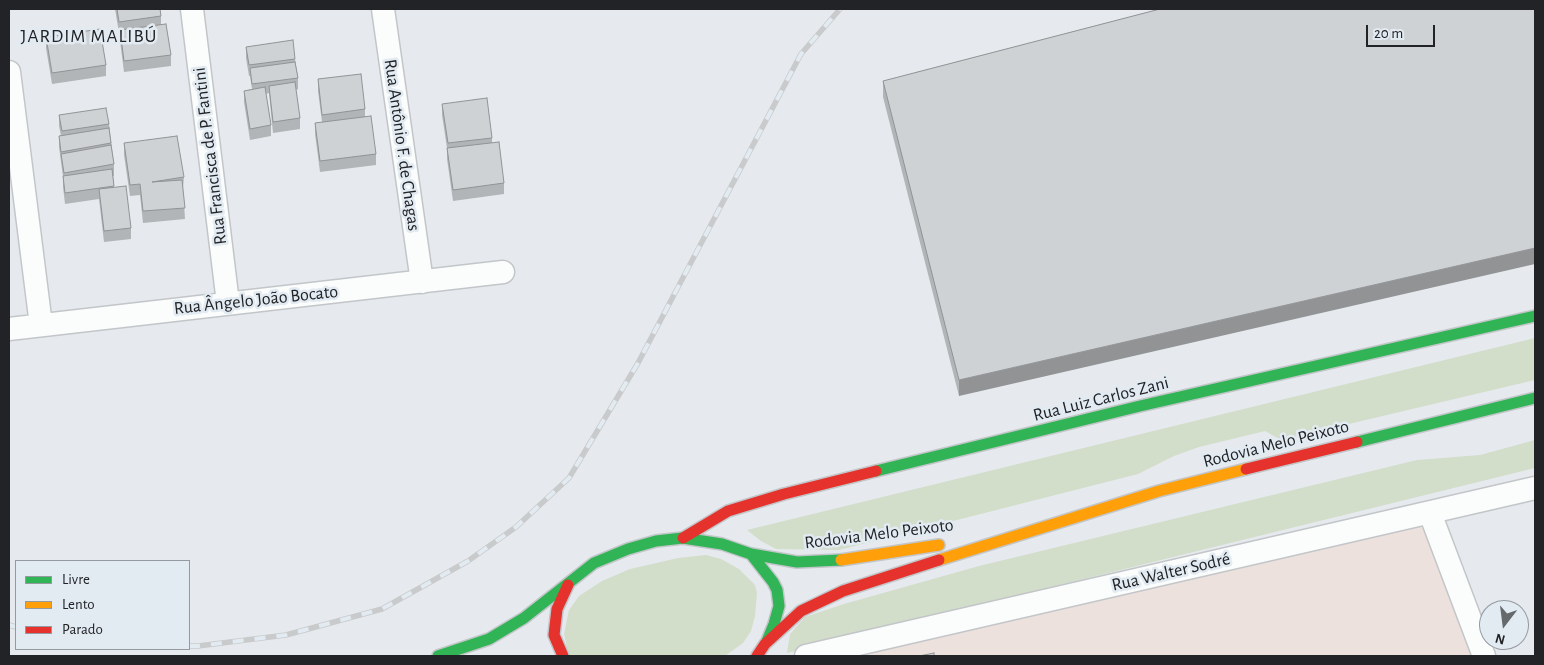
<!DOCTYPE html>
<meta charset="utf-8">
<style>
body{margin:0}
#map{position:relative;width:1544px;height:665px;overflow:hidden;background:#e6eaee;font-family:"Alegreya Sans",sans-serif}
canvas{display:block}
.frame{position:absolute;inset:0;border:10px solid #212326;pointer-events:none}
.legend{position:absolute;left:15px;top:560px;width:175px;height:90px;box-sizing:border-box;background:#e2eaf2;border:1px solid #959aa0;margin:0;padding:6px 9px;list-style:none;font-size:15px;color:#212326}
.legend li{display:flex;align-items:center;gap:10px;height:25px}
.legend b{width:25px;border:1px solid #959aa0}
.north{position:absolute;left:1479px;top:600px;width:50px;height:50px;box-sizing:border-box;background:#e2eaf2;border:1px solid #959aa0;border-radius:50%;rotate:195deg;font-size:14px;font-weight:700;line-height:20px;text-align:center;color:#212326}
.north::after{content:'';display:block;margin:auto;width:18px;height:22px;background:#66696c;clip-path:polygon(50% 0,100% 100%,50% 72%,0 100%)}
.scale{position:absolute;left:1366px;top:25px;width:69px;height:22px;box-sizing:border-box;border:2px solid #212326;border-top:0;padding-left:6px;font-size:15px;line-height:18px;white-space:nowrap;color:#212326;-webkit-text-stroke:4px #e2eaf2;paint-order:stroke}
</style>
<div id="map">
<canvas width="1544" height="665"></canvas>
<div class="frame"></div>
<ul class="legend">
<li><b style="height:6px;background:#30b455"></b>Livre</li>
<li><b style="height:6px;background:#ff9f0a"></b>Lento</li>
<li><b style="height:6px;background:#e5322d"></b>Parado</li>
</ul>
<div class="north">N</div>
<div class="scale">20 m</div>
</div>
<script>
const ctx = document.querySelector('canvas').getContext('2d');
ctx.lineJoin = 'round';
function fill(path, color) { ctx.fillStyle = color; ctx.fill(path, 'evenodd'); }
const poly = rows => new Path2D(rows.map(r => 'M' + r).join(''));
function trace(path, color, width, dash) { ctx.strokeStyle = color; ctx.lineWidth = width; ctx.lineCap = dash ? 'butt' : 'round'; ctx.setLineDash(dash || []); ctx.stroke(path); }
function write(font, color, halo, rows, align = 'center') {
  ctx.font = font + ' "Alegreya Sans",sans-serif'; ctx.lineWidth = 5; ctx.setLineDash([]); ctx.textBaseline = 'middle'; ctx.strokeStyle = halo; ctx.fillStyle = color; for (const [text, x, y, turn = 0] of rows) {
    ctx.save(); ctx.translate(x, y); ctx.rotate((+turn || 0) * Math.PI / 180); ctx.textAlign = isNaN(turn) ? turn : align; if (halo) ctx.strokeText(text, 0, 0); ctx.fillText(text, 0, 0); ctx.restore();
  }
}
fill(poly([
 [1429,513,1481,656,836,656]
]), '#ece1dd');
fill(poly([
 [1535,338,1535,380,1281,440,1265,431,1199,447,1174,456,1138,474,839,550,776,549,761,541,747,530],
 [1535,440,1535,468,1027,593,787,653,790,634,805,617,844,604,979,566,1417,460,1480,455],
 [706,555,721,559,739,569,755,585,757,593,755,616,751,631,743,643,725,656,569,656,564,634,569,610,579,596,602,581,630,569,678,558]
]), '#d2ddca');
const street = poly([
 [192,9,228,303],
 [383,9,422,282],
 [9,72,41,325],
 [9,329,503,272],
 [1430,513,1484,656],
 [806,656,1535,488]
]);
const fast = poly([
 [1357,442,1535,398],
 [876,471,1140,406,1535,316],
 [751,554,773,582,777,590,779,606,774,624,767,641],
 [438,656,489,639,524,618,594,563,628,549,656,541,683,538,722,544,751,554,797,562,841,560]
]);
const slow = poly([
 [841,560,939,545],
 [939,560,1159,491,1246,469]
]);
const jam = poly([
 [1246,469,1357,442],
 [683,538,728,511,784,494,876,471],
 [563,656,554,635,557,609,568,585],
 [757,656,765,644,801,611,843,591,939,560]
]);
trace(street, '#c3c6c9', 25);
trace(fast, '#c3c6c9', 14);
trace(slow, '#c3c6c9', 14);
trace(jam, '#c3c6c9', 14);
trace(street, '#fbfcfc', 22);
trace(fast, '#30b455', 11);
trace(slow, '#ff9f0a', 11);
trace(jam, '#e5322d', 11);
const rail = poly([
 [9,625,16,627],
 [189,646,198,646,286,635,382,609,468,561,516,527,569,478,638,363,801,54,840,9]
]);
trace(rail, '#c9cacb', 5.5);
trace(rail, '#e2eaf2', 4, [11]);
fill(poly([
 [115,9,160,9,161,16,161,25,171,55,171,66,124,72,120,41,120,33,119,33],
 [1160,9,959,396,883,97,883,81],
 [46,37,106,65,106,76,52,84,46,48],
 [246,47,295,59,298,78,298,89,296,90,300,118,300,129,273,133,269,93,266,94,271,125,271,136,250,140,244,102,244,91,252,89,250,76,249,76,246,58],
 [318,79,365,109,365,117,376,154,376,165,320,172,315,134,315,123,322,122,318,91],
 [442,104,492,138,492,142,504,183,504,194,453,201,447,159,447,148,442,115],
 [59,115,109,124,114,164,114,176,113,176,114,187,131,228,131,239,104,242,99,199,65,204,63,187,63,177,59,147,59,136,61,136,59,126],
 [124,143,184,177,183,188,185,219,143,223,140,195,130,196,124,155]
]), '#b2b5b7');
fill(poly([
 [1535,248,1535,264,959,396,959,380]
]), '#919395');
const building = poly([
 [117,9,160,9,161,16,119,22,117,9],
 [1160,9,1535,9,1535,248,959,380,883,81,1160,9],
 [166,24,171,55,124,61,120,30,166,24],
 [100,29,106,65,52,73,46,37,100,29],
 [293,40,295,59,249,65,246,47,293,40],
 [295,62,298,78,252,84,250,68,295,62],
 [361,74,365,109,322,115,318,79,361,74],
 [295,82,300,118,273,122,269,86,295,82],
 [265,87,271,125,250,129,244,91,265,87],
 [487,98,492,138,448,143,442,104,487,98],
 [106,108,109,124,62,131,59,115,106,108],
 [371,116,376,154,320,161,315,123,371,116],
 [109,128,111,143,61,152,59,136,109,128],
 [177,136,184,177,152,182,182,180,185,208,143,211,140,184,130,185,124,143,177,136],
 [499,142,504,183,453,190,447,148,499,142],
 [111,145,114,164,64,173,61,154,111,145],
 [112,169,114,186,65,193,63,176,112,169],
 [126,186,131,228,104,231,99,189,126,186],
 [934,653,934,656,919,656,934,653]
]);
fill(building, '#cfd2d5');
trace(building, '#919395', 1);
write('18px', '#212326', '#e2eaf2', [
 ["Rua Antônio F. de Chagas",402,145,82],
 ["Rua Francisca de P. Fantini",210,156,-97],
 ["Rua Ângelo João Bocato",256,300,-6],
 ["Rua Luiz Carlos Zani",1101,399,-14],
 ["Rodovia Melo Peixoto",1276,444,-14],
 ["Rodovia Melo Peixoto",879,534,-7],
 ["Rua Walter Sodré",1171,572,-13]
]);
ctx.letterSpacing = '1px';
write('19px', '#212326', '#e2eaf2', [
 ["JARDIM MALIBÚ",89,36]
]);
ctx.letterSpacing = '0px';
</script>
